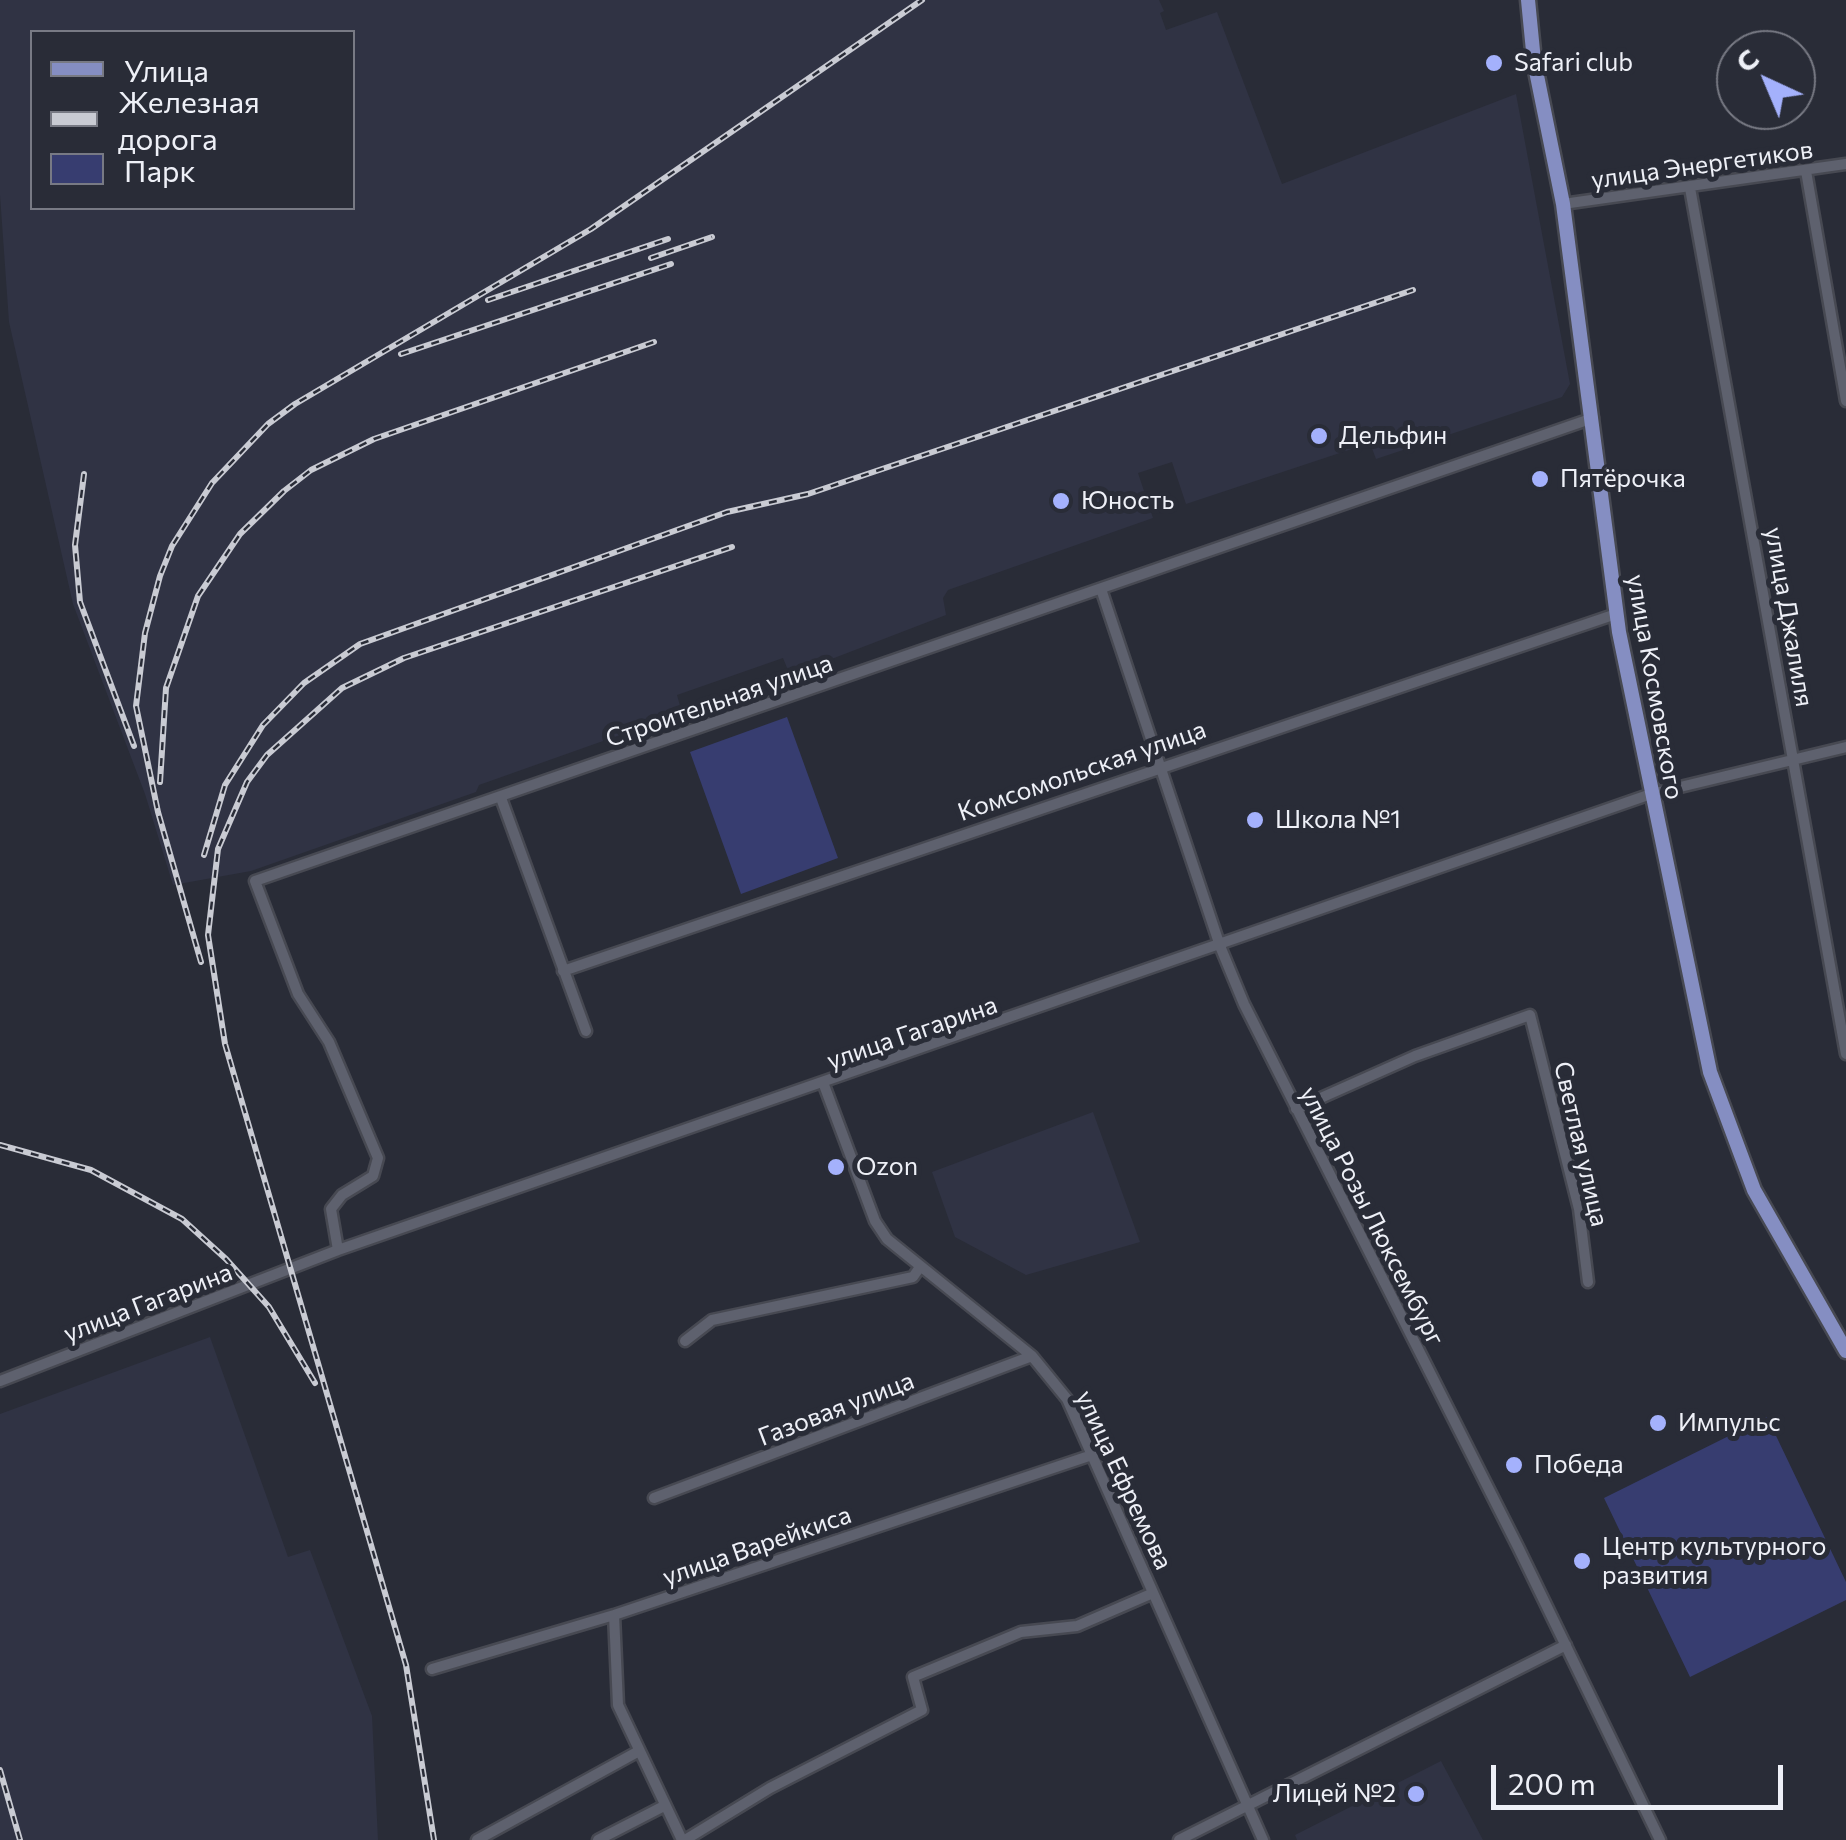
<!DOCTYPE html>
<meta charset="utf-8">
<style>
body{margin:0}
#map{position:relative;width:1846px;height:1840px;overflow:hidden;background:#292c37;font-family:Commissioner,sans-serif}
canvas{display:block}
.legend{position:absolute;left:30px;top:30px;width:325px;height:180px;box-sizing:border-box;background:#292c37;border:2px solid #787a84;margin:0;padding:12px 18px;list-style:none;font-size:30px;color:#eef0f7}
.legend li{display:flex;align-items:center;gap:20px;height:50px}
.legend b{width:50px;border:2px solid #787a84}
.north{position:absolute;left:1716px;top:30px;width:100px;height:100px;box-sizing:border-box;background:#292c37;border:2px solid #787a84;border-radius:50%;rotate:316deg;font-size:28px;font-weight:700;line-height:40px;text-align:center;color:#eef0f7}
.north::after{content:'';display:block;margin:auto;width:35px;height:45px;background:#a4b1fc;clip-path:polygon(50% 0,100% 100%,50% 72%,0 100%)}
.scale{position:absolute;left:1491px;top:1765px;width:292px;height:45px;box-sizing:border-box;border:5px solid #eef0f7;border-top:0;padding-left:12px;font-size:30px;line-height:35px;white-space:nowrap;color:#eef0f7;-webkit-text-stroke:8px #292c37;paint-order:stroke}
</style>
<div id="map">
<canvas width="1846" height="1840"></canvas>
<ul class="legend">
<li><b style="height:12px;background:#858ec2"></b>Улица</li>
<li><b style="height:12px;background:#c9cbd3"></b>Железная дорога</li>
<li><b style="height:28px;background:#373d70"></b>Парк</li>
</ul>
<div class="north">С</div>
<div class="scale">200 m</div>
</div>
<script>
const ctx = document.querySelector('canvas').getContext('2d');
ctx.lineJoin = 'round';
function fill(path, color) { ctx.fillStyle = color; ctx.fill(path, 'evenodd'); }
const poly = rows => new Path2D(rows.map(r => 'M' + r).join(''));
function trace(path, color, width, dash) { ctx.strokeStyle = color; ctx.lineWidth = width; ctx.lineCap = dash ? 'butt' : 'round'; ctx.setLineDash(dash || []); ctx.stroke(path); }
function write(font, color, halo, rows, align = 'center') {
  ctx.font = font + ' Commissioner,sans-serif'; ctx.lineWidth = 10; ctx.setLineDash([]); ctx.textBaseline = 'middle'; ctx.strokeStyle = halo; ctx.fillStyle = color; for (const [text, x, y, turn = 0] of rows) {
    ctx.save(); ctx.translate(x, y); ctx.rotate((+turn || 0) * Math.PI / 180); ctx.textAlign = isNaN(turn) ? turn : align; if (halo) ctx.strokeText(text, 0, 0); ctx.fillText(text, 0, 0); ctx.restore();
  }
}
fill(poly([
 [0,0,1159,0,1164,11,1160,13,1166,30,1217,12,1282,184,1516,94,1570,384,1562,397,1376,459,1370,443,1186,504,1172,462,1138,473,1153,518,948,590,943,598,946,615,790,675,783,658,677,695,682,713,479,785,476,792,251,871,173,885,145,794,73,604,9,322,0,195],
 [352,32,352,208,32,208,32,32],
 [1093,1112,1140,1242,1026,1275,955,1237,932,1172],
 [210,1337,288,1557,310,1550,372,1716,378,1840,0,1840,0,1414],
 [1441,1761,1483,1840,1297,1840,1295,1835]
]), '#303344');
fill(poly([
 [787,717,838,858,741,894,690,752],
 [1767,1417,1846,1582,1846,1600,1690,1677,1604,1498]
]), '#373d70');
const minor = poly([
 [1806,171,1846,401],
 [1690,188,1846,1054],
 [1563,204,1846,164],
 [1101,589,1220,946,1244,1004,1518,1547,1660,1840],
 [501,798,586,1031],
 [563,971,1616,614],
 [824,1085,875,1221,887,1239,1032,1356,1067,1399,1263,1840],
 [1296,1109,1415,1056,1530,1015,1579,1209,1588,1282],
 [338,1250,331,1209,342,1195,373,1176,378,1158,329,1042,298,994,255,881,1593,418],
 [685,1341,712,1320,913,1277,920,1267],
 [0,1381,338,1250,1651,794,1846,747],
 [654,1498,1032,1356],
 [614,1615,618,1705,682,1840],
 [432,1669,614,1615,1092,1455],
 [477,1840,639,1751],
 [598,1840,664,1806],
 [685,1840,770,1788,922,1710,913,1677,1021,1632,1077,1626,1153,1593],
 [1179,1840,1566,1645]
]);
const major = poly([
 [1528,0,1534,61,1563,204,1619,632,1710,1072,1754,1190,1846,1351]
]);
trace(minor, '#474952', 15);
trace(major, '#474952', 19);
trace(minor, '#5e616e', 10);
trace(major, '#858ec2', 14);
const rail = poly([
 [651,258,712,237],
 [488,300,668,239],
 [401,354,671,264],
 [84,474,75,545,80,602,134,746],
 [160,782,166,688,198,596,240,534,284,491,311,470,374,439,654,342],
 [204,855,225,785,263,725,304,683,360,644,727,512,808,494,1413,290],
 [201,962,158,812,136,706,145,633,160,576,172,546,212,483,268,424,295,404,591,229,922,0],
 [0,1145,91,1170,182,1219,226,1259,269,1307,315,1383],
 [0,1770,20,1840],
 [434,1840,406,1665,225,1044,208,935,218,849,247,782,267,755,342,688,404,658,732,547]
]);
trace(rail, '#c9cbd3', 6);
trace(rail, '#292c37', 2.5, [8]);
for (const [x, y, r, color] of [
 [1494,63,10,"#a4b1fc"],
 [1319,436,10,"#a4b1fc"],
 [1540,479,10,"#a4b1fc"],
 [1061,501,10,"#a4b1fc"],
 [1255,820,10,"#a4b1fc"],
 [836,1167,10,"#a4b1fc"],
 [1658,1423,10,"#a4b1fc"],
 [1514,1465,10,"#a4b1fc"],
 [1582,1561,10,"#a4b1fc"],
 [1416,1794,10,"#a4b1fc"]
]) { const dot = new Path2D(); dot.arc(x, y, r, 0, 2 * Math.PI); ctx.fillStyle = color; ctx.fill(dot); trace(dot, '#292c37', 4); }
write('25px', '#eef0f7', '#292c37', [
 ["Safari club",1514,63],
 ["Дельфин",1339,436],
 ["Пятёрочка",1560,479],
 ["Юность",1081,501],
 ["Школа №1",1275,820],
 ["Ozon",856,1167],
 ["Импульс",1678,1423],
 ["Победа",1534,1465],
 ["Центр культурного",1602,1547],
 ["развития",1602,1576],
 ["Лицей №2",1396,1794,"right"]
], 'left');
write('25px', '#eef0f7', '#292c37', [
 ["улица Энергетиков",1702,165,-8],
 ["улица Джалиля",1789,617,80],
 ["улица Космовского",1655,687,80],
 ["Строительная улица",719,701,-19],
 ["Комсомольская улица",1082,771,-19],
 ["улица Гагарина",912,1033,-19],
 ["Светлая улица",1581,1144,77],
 ["улица Розы Люксембург",1372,1216,63],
 ["улица Гагарина",148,1303,-21],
 ["Газовая улица",836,1409,-21],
 ["улица Ефремова",1124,1480,65],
 ["улица Варейкиса",757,1546,-19]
]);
</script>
